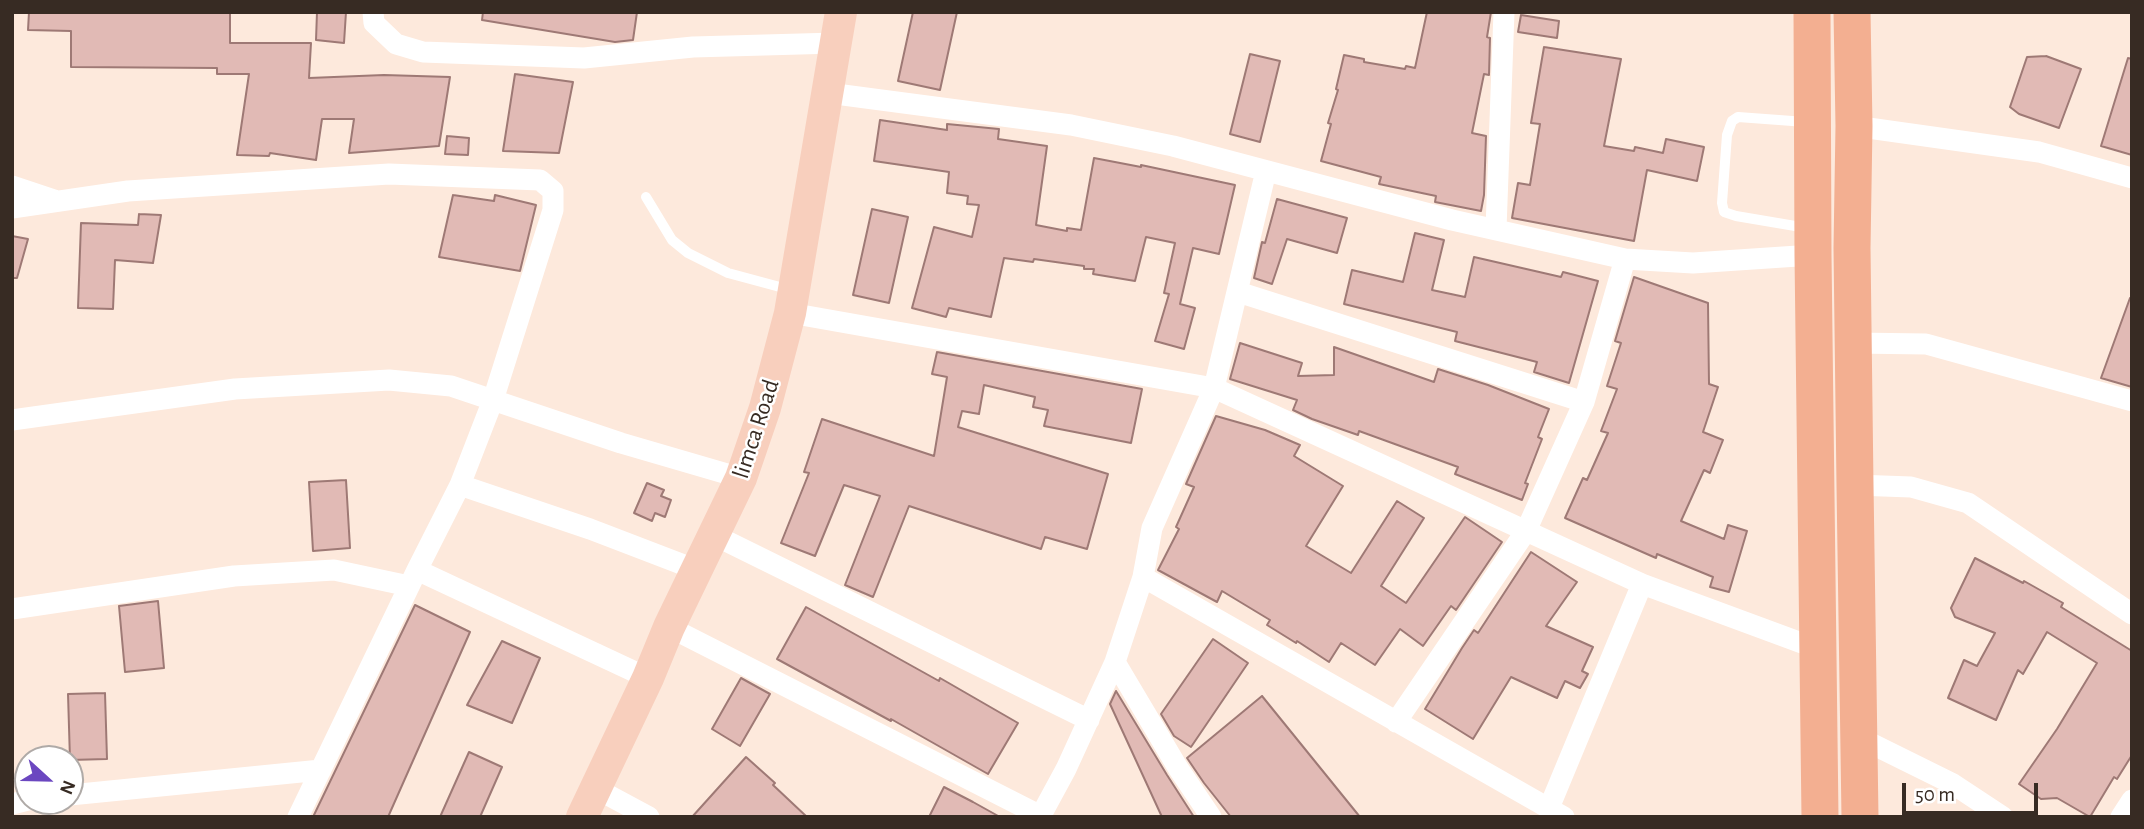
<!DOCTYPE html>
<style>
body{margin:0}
#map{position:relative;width:2144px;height:829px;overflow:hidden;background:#fde9dc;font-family:"Alegreya Sans",sans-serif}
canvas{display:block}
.frame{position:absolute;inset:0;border:14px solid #372b23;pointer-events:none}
.north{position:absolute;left:14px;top:745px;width:70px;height:70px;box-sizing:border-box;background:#fff;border:2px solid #afaaa7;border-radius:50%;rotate:112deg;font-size:19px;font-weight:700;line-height:28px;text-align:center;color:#372b23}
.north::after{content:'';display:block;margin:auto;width:24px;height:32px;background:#6b47c0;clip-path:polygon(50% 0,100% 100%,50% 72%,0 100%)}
.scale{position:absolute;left:1902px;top:783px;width:136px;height:32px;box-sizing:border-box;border:4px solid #372b23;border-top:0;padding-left:9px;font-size:21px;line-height:24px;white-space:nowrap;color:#372b23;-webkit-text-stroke:5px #fff;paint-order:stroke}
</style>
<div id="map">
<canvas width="2144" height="829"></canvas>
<div class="frame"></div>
<div class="north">N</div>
<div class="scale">50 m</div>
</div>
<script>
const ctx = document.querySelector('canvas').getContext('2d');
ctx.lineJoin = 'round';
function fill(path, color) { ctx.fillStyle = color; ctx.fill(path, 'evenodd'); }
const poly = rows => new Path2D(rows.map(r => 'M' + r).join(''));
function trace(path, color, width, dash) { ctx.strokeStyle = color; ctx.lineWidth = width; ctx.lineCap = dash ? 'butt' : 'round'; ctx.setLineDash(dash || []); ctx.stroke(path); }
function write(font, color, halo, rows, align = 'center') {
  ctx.font = font + ' "Alegreya Sans",sans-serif'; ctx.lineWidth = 5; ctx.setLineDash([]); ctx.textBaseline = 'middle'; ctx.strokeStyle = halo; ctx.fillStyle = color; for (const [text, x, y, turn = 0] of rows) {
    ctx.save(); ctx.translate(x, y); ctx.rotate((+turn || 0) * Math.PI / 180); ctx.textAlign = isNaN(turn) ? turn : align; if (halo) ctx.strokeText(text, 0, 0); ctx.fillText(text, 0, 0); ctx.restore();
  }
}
const building = poly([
 [29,12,230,12,230,43,311,43,309,78,384,75,450,77,439,146,349,153,354,119,322,119,316,160,270,153,269,156,237,155,249,74,217,74,217,68,71,67,71,31,28,30,29,12],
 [317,12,346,12,344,43,316,40,317,12],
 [483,12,637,12,633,40,615,42,482,20,483,12],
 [913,12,957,12,940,90,898,81,913,12],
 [1427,12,1491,12,1487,37,1490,38,1489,75,1484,74,1472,133,1486,136,1484,195,1481,211,1435,202,1436,196,1379,184,1381,177,1321,161,1331,124,1328,123,1338,90,1336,89,1344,55,1364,59,1364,62,1405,69,1406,66,1415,68,1427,12],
 [1521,15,1559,21,1557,38,1518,32,1521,15],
 [1544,47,1621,59,1604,146,1634,151,1635,147,1663,153,1666,139,1704,147,1697,181,1647,170,1634,241,1512,218,1518,183,1530,185,1540,124,1531,123,1544,47],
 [1250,54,1280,61,1260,142,1230,134,1250,54],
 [2046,56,2081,69,2059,128,2019,114,2010,107,2027,57,2046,56],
 [2128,58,2132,59,2132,155,2101,146,2128,58],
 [515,74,573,82,559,153,503,151,515,74],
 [880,120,947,130,947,124,999,129,998,139,1047,146,1036,225,1067,231,1067,228,1081,230,1094,158,1141,167,1141,165,1235,185,1219,254,1193,248,1180,304,1195,308,1184,349,1155,341,1169,294,1164,293,1175,243,1146,237,1135,281,1093,274,1094,269,1084,269,1084,266,1034,259,1033,262,1004,258,991,317,949,308,946,317,912,308,934,227,972,237,979,205,967,204,968,196,947,193,949,172,874,161,880,120],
 [447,136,469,138,468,155,445,154,447,136],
 [453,195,494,201,495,195,536,205,520,271,439,257,453,195],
 [1277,199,1347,218,1337,253,1287,239,1272,284,1254,278,1262,242,1265,243,1277,199],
 [872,209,908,217,889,303,853,295,872,209],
 [139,214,161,215,153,263,115,260,113,309,78,308,81,223,138,225,139,214],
 [1415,233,1444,240,1432,290,1465,297,1474,257,1561,277,1563,272,1598,281,1569,383,1534,372,1537,362,1455,341,1457,332,1344,304,1352,270,1403,282,1415,233],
 [12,236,28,239,17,278,12,278,12,236],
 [1634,277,1708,303,1709,384,1718,387,1703,432,1723,440,1710,473,1704,470,1681,521,1724,539,1728,525,1747,531,1729,592,1710,587,1713,577,1657,554,1656,558,1565,518,1583,478,1587,480,1608,433,1601,431,1617,389,1607,386,1621,343,1615,341,1634,277],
 [2130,298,2132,298,2132,387,2101,378,2130,298],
 [1240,343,1302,363,1298,376,1334,375,1334,347,1434,382,1438,369,1488,385,1549,409,1538,437,1542,439,1525,483,1528,484,1522,500,1455,474,1458,467,1359,431,1358,435,1312,419,1293,410,1297,400,1230,379,1240,343],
 [937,352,1142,389,1131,443,1044,426,1048,410,1033,407,1035,397,984,385,979,414,962,411,958,427,1108,474,1087,549,1045,537,1041,549,909,506,873,597,845,585,880,496,844,485,815,556,781,543,809,473,804,472,822,419,934,456,947,377,932,374,937,352],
 [1216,416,1265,430,1300,445,1294,456,1343,486,1306,546,1351,573,1397,501,1424,518,1381,586,1406,603,1465,517,1502,542,1456,610,1451,606,1423,646,1400,629,1375,665,1341,643,1329,662,1297,641,1296,643,1267,625,1270,620,1222,591,1217,602,1158,570,1179,529,1176,527,1194,487,1186,484,1216,416],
 [346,480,350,548,313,551,309,482,346,480],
 [647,483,664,490,661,496,671,500,665,517,655,513,652,521,634,513,647,483],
 [1531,552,1577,582,1546,626,1593,647,1582,671,1588,674,1580,688,1565,681,1557,698,1511,677,1473,739,1425,709,1462,648,1474,630,1478,633,1531,552],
 [1975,558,2023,583,2024,581,2063,603,2061,607,2132,651,2132,755,2117,779,2114,777,2090,817,2057,798,2041,799,2019,784,2057,729,2097,663,2047,632,2023,674,2018,670,1996,720,1948,698,1964,660,1977,666,1995,633,1955,617,1951,608,1975,558],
 [158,601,164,668,125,672,119,606,158,601],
 [415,605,470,632,388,817,313,817,415,605],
 [806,607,939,681,940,678,1018,723,988,774,891,719,891,721,777,659,806,607],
 [1213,639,1248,663,1191,747,1174,736,1161,714,1213,639],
 [502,641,540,658,512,723,467,705,502,641],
 [741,678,770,694,740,746,712,729,741,678],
 [1116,691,1167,775,1194,817,1162,817,1110,704,1116,691],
 [105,693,107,759,70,760,68,694,105,693],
 [1262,696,1360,817,1231,817,1204,783,1187,758,1262,696],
 [469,752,502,767,480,817,440,817,469,752],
 [746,757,775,783,773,785,807,817,692,817,746,757],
 [944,787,973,802,1000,817,929,817,944,787]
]);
fill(building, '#e1bab5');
trace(building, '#9e7975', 2);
trace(poly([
 [1806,122,1738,117,1732,121,1727,135,1722,203,1724,212,1736,216,1807,228],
 [646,197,672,240,688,253,728,273,791,290]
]), '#fff', 10);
trace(poly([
 [373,12,374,23,396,44,423,52,584,58,693,47,836,43],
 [828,93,1071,125,1173,146,1452,220,1625,259,1693,263,1813,255],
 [1854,126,2039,152,2132,178],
 [12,186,54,200],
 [12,208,128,191,389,174,540,180,553,191,553,210,493,400,460,485,417,570,298,817],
 [1496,229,1504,12],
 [1238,292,1584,402],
 [790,313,1214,388,1642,584,1818,649],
 [1854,343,1926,344,2132,401],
 [12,420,235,389,389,380,451,386,621,443,741,478],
 [460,485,590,529,697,570],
 [1855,485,1911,487,1968,503,2132,614],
 [714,535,1089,720],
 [417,570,648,678],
 [1143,577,1564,817],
 [12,609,234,576,334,570,409,586],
 [669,627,1041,816],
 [1115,662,1178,768,1211,817],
 [1396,722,1526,531,1584,402,1625,259],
 [1858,737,1953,784,2003,817],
 [595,788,649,817],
 [70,795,321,770],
 [12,804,28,800],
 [1549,808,1642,584],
 [1040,817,1066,769,1115,662,1143,577,1152,528,1214,388,1266,171],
 [2121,817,2132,800]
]), '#fff', 21);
trace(poly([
 [582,817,648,678,669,627,741,478,765,408,790,313,841,12]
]), '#f8cfbd', 32);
trace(poly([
 [1812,12,1813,255,1820,817],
 [1852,12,1854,126,1852,248,1855,485,1860,817]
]), '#f3af91', 37);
write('24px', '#372b23', '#fff', [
 ["limca Road",756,429,-72]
]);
</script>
